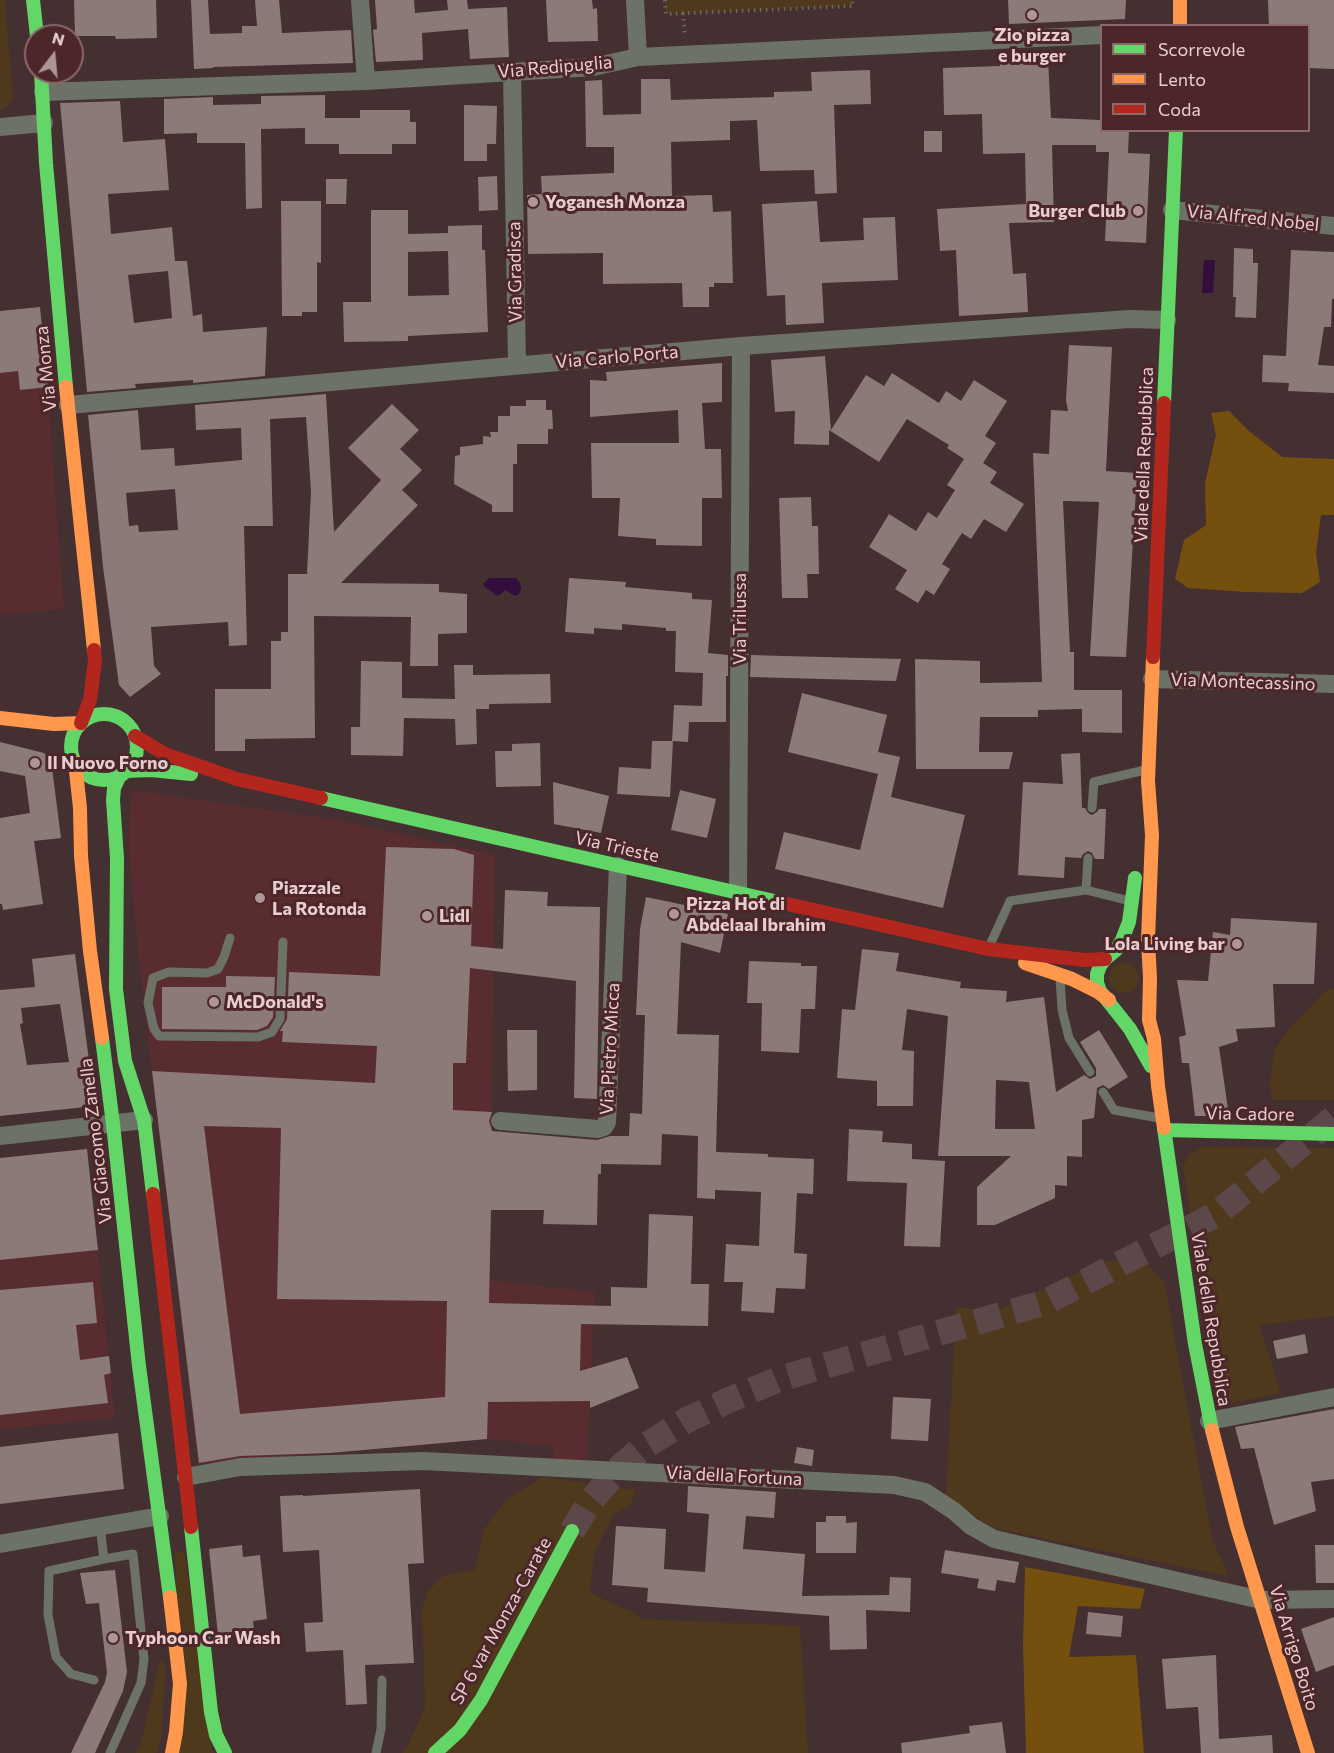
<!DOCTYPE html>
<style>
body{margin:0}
#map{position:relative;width:1334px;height:1753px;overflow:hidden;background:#442f31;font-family:Commissioner,sans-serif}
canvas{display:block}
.legend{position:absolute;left:1100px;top:24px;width:210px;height:108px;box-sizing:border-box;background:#4d2629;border:2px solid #8b696b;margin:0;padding:8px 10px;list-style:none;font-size:18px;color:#e7cdce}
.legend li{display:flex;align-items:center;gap:12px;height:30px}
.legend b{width:30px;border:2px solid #8b696b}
.north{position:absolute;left:24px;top:24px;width:60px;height:60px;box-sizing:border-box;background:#4d2629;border:2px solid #8b696b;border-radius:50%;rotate:16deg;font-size:16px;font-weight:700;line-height:24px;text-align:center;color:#e7cdce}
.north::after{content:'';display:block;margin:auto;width:21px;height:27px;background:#ae9697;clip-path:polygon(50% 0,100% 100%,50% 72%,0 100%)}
</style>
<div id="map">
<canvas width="1334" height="1753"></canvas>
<ul class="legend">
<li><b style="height:8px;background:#63d668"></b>Scorrevole</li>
<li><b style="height:8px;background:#ff974d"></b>Lento</li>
<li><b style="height:8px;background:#b3261e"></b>Coda</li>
</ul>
<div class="north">N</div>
</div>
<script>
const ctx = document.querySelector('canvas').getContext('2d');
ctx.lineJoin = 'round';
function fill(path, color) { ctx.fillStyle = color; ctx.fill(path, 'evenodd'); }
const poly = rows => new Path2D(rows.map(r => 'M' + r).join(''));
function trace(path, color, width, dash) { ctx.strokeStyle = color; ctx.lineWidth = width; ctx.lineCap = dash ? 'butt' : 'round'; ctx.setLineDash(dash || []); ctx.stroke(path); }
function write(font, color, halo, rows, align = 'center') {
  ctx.font = font + ' Commissioner,sans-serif'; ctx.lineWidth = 6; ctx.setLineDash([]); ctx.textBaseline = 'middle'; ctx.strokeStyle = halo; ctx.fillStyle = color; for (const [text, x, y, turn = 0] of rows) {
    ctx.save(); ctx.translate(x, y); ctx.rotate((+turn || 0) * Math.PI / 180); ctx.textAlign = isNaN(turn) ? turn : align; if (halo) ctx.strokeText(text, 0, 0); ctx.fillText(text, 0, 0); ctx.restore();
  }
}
fill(poly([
 [46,368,64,609,0,614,0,373],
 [132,790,338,820,495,855,490,1280,595,1292,587,1461,553,1460,553,1446,487,1439,198,1465,138,953,129,850,129,823],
 [87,1149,115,1418,0,1429,0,1158]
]), '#592c30');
fill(poly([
 [0,0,5,0,13,98,6,108,0,110],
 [665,0,852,0,853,6,666,14],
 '1109 978a15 15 0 1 1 30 0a15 15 0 1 1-30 0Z',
 [1334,988,1334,1100,1272,1100,1270,1082,1274,1051,1288,1030,1324,992],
 [1204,1147,1334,1148,1334,1316,1259,1325,1281,1393,1219,1406,1183,1166,1190,1153],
 [1143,1260,1164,1281,1212,1538,1229,1576,992,1528,946,1496,956,1307,996,1311,1103,1261],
 [543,1477,636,1490,630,1505,614,1514,594,1554,590,1593,632,1612,641,1619,800,1626,808,1753,402,1753,409,1743,425,1707,422,1607,429,1590,443,1576,475,1570,484,1529,507,1499],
 [184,1551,213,1753,180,1753,175,1553],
 [160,1661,166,1664,161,1741,156,1753,135,1753,140,1746]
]), '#4e391d');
fill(poly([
 [1229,411,1249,431,1282,457,1334,459,1334,515,1321,515,1316,553,1320,582,1302,593,1245,592,1188,588,1175,579,1184,540,1206,525,1205,483,1216,435,1211,413],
 [1025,1567,1145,1589,1140,1609,1078,1606,1069,1657,1136,1655,1144,1753,1026,1753,1023,1646]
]), '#744f0e');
fill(poly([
 [1204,260,1215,260,1213,293,1202,293],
 [489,578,516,578,520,583,521,589,519,594,515,596,505,590,501,594,497,596,485,587,483,584]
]), '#330e3d');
fill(poly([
 [74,0,156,0,157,38,116,39,115,36,75,36],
 [191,0,208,0,210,34,242,33,242,26,257,26,255,0,279,0,282,33,351,30,353,63,213,67,213,68,194,69],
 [375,0,414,0,415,13,448,10,447,0,467,0,468,9,507,7,509,57,470,59,468,29,422,33,423,60,376,62,373,30,377,29],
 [546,0,592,0,593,9,597,8,598,41,548,42],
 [1008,0,1126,0,1125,19,1009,24],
 [1268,0,1334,0,1334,69,1308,68,1308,26,1269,26],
 [1048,60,1051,118,1101,120,1101,130,1129,130,1128,153,1150,154,1146,243,1105,241,1109,152,1096,152,1096,145,1052,145,1054,222,1009,223,1013,274,1026,273,1028,312,959,316,956,250,940,251,937,209,1026,204,1025,153,983,154,982,114,944,115,943,68,1000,66,1000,63],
 [870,70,871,104,834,105,837,193,815,194,814,170,760,171,757,120,730,121,730,140,671,142,672,196,712,195,713,212,731,211,733,283,714,283,714,287,709,287,709,307,683,307,682,283,603,284,603,253,528,254,527,195,542,194,541,176,614,173,614,147,586,147,585,81,602,80,603,115,641,114,641,79,670,79,671,100,774,97,774,92,812,91,811,72],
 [325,95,325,118,360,118,360,110,410,110,410,122,416,122,416,144,392,144,392,154,339,154,339,144,305,144,305,128,261,129,262,208,246,209,245,143,197,143,197,133,164,134,164,99,213,97,213,105,261,104,261,96],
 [120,101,123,142,165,139,169,190,108,194,111,234,172,227,175,261,187,261,193,316,202,314,203,332,267,327,265,376,193,383,193,380,135,384,136,388,87,392,60,103],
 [168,271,172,318,134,323,128,275],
 [464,105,497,106,496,144,487,144,487,161,464,161],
 [924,131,942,131,942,152,924,152],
 [497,176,498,210,479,211,478,177],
 [326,179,347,179,346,204,326,204],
 [281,201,321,201,321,263,317,262,317,312,302,312,302,316,282,316],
 [817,201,820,242,864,240,863,218,895,217,898,280,822,283,824,323,786,325,785,295,767,296,762,204],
 [371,210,408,210,408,234,448,233,448,226,482,225,482,250,485,250,488,332,408,336,408,341,344,342,343,302,371,302],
 [448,251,449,295,408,296,408,252],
 [1234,248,1253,249,1253,263,1258,263,1256,318,1235,317,1236,297,1233,297],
 [1291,250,1334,252,1334,299,1332,299,1331,327,1324,327,1318,365,1334,366,1334,393,1288,391,1289,383,1262,382,1263,355,1286,356],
 [40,307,48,387,20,390,18,371,0,373,0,311],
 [1069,345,1112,347,1106,471,1137,473,1126,657,1090,656,1099,502,1063,501,1070,652,1074,652,1074,690,1122,690,1122,733,1082,732,1082,709,1038,710,1038,717,980,717,979,752,1013,752,1009,769,916,769,915,659,980,661,980,683,1042,682,1033,453,1049,454,1051,410,1068,411,1066,400],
 [825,356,831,430,866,375,884,386,892,373,939,403,946,391,961,401,974,380,1007,401,985,436,996,443,983,463,997,472,990,483,1024,504,1006,532,984,519,971,539,962,533,942,564,950,569,934,595,926,590,918,603,895,589,907,570,869,547,889,514,916,531,928,512,937,518,955,490,947,485,964,459,947,448,949,445,907,419,879,462,829,430,829,445,794,444,795,411,775,412,771,360],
 [722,363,722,402,702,403,705,449,721,449,722,498,702,498,702,546,656,545,656,539,618,536,620,498,592,498,591,443,679,443,678,410,590,417,590,380,607,381,606,372],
 [326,394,334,532,381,480,348,448,392,404,419,430,400,449,422,470,402,490,418,505,341,583,439,584,439,592,467,594,467,633,438,634,438,666,410,666,411,617,314,616,315,738,245,739,245,751,215,751,215,689,271,689,271,641,281,641,281,632,288,632,288,574,307,574,311,491,306,417,270,419,273,526,244,526,247,645,229,646,228,622,151,627,154,666,161,674,130,697,119,685,103,567,88,415,138,410,141,450,174,448,175,466,242,460,241,428,196,430,195,405],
 [175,489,178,530,139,532,138,525,129,526,126,493],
 [526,400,546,400,546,410,552,410,553,429,548,429,548,444,517,444,517,464,513,464,513,512,492,512,492,505,454,484,455,456,460,455,460,447,483,444,483,436,491,437,490,432,498,432,498,416,510,416,510,406,526,406],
 [811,497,812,526,818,526,819,574,807,574,808,598,782,598,779,498],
 [569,578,626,582,625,587,692,593,692,599,712,600,708,653,728,655,728,676,726,676,726,722,689,722,688,742,673,741,670,797,617,794,619,767,651,769,652,741,672,741,674,705,702,706,703,673,675,672,676,631,666,631,666,628,622,624,622,630,594,628,594,634,565,632],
 [751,655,784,656,901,659,896,681,750,677],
 [361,661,402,662,402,698,455,699,454,665,473,665,473,675,550,674,551,703,489,704,489,709,476,709,477,744,456,745,455,719,404,718,403,756,351,755,351,727,360,727],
 [802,693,887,715,878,752,900,757,891,797,965,815,943,908,775,869,784,832,860,850,878,774,788,752],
 [0,742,44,753,51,760,61,838,34,841,43,904,3,910,2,904,0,904,0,818,30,813,25,776,0,771],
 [540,743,541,786,496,787,495,751,512,751,512,744],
 [1080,753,1082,808,1085,808,1088,813,1092,815,1097,812,1099,809,1106,809,1104,859,1095,859,1092,853,1088,851,1083,854,1081,858,1065,857,1064,878,1018,875,1023,782,1063,784,1061,754],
 [553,782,609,796,601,833,554,824],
 [680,790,716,799,707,838,671,830],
 [386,847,454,849,474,855,471,946,503,949,505,890,548,892,547,906,600,907,597,1099,574,1098,576,981,470,968,466,1063,453,1063,453,1110,492,1112,489,1121,492,1131,597,1140,610,1136,629,1136,630,1113,642,1114,645,1015,636,1015,640,929,646,897,728,914,720,953,681,942,677,1034,719,1035,716,1152,768,1154,768,1157,814,1159,813,1194,797,1193,794,1253,807,1254,805,1289,776,1288,774,1313,741,1311,743,1282,724,1282,726,1244,759,1246,761,1192,715,1190,715,1199,697,1198,698,1136,662,1134,661,1165,601,1164,601,1174,598,1174,597,1225,543,1224,544,1210,491,1210,489,1303,611,1306,611,1287,647,1288,649,1214,693,1216,691,1284,709,1284,708,1326,581,1324,580,1371,627,1357,639,1388,590,1408,590,1401,488,1402,487,1439,330,1453,240,1456,199,1463,152,1071,375,1083,377,1046,282,1042,283,1031,280,1031,287,1019,289,972,380,976],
 [204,1126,281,1128,277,1299,447,1301,445,1397,240,1414],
 [1231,918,1317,923,1314,984,1273,984,1275,1027,1236,1029,1238,1041,1219,1047,1229,1116,1195,1116,1189,1063,1182,1063,1179,1037,1186,1035,1177,980,1208,981,1213,932,1230,935],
 [862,949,899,953,896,971,961,982,960,988,1007,991,1006,1002,1044,997,1056,1092,1084,1075,1090,1079,1096,1076,1096,1068,1080,1042,1099,1030,1128,1077,1109,1089,1103,1085,1097,1088,1094,1118,1082,1120,1082,1157,1067,1156,1067,1186,1055,1185,1055,1198,995,1225,977,1225,977,1187,1011,1156,938,1156,948,1016,907,1009,902,1050,914,1051,913,1106,877,1106,877,1081,837,1078,842,1009,855,1010],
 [996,1080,1029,1082,1035,1129,995,1129],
 [75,954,95,1106,0,1116,0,990,35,987,32,959],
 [60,1004,69,1062,27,1065,20,1024,23,1023,21,1008],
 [749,961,801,963,801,966,817,966,815,1009,801,1009,799,1053,761,1051,762,1003,747,1003],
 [226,976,275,977,273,1017,267,1026,257,1030,162,1029,162,987,226,987],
 [507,1030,537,1030,537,1090,508,1091],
 [849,1129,883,1131,882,1142,912,1144,912,1159,945,1161,940,1247,904,1246,907,1183,847,1181],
 [87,1149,98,1250,0,1260,0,1158],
 [93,1282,97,1323,76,1325,80,1360,109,1356,111,1373,104,1375,108,1403,0,1415,0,1290],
 [1305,1334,1308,1353,1277,1359,1273,1341],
 [893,1397,931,1399,928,1441,891,1439],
 [1334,1409,1334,1479,1311,1482,1316,1511,1274,1525,1254,1448,1241,1449,1235,1427],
 [118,1433,124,1489,0,1504,0,1447],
 [797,1447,814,1450,812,1466,794,1463],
 [688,1486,776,1492,774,1518,746,1516,743,1549,805,1554,802,1596,889,1595,890,1577,911,1578,910,1612,866,1610,867,1649,830,1650,829,1616,647,1602,648,1588,612,1585,616,1526,666,1529,664,1569,705,1572,709,1514,687,1512],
 [420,1489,424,1563,408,1564,414,1663,365,1665,367,1704,346,1705,343,1650,306,1652,304,1623,323,1622,319,1550,283,1552,280,1496,303,1495,303,1496],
 [826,1516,846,1516,846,1523,857,1522,856,1553,816,1553,816,1522,826,1522],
 [242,1545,243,1557,260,1555,267,1619,253,1621,254,1631,218,1635,209,1549],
 [1315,1545,1334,1545,1334,1583,1316,1583],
 [945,1550,1019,1562,1015,1583,997,1580,995,1591,977,1588,979,1579,941,1573],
 [115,1570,127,1672,123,1691,95,1753,71,1753,105,1682,107,1673,99,1603,86,1604,80,1573],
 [1088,1612,1123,1616,1121,1637,1086,1634],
 [1334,1617,1334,1665,1316,1672,1301,1629],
 [1216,1655,1219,1739,1272,1735,1273,1753,1201,1753,1198,1707,1166,1709,1162,1659],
 [1002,1722,1006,1753,902,1753,901,1743,970,1733,969,1726]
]), '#8c7a78');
trace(poly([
 [572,1531,590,1502,620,1467,645,1446,687,1420,729,1400,779,1379,1046,1302,1215,1215,1334,1118]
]), '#5c4749', 26, [26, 13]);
trace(poly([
 [665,0,666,14,853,6,852,0],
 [683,13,685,37]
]), '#696861', 4, [1.5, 4.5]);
trace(poly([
 [1092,808,1094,782,1145,770],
 [1086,890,1130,901],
 [230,938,224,957,218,969,207,973,169,972,153,978,148,1003,154,1029,159,1036,258,1037,272,1032,280,1019,283,942],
 [989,947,1010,901,1086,890,1088,858],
 [1060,978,1062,1010,1069,1038,1090,1072],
 [1103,1092,1114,1110,1159,1118],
 [100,1526,104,1559,133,1554,144,1659,141,1683,110,1753],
 [94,1680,71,1674,56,1657,48,1615,49,1571,104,1559],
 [376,1753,381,1729,382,1680]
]), '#6d7266', 9);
trace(poly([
 [360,0,366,81],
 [635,0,638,57],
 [512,72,517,365],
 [43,92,366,81,593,67,638,57,1102,35],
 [0,127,44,123],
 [1172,210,1334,226],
 [68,405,741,346,1130,319,1167,320],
 [1152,679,1334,684],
 [738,892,741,346],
 [500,1121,598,1129,604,1127,607,1122,618,866],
 [0,1136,144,1120],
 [1209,1421,1334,1397],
 [186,1477,240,1467,423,1461,894,1485,925,1492,954,1511,971,1526,994,1539,1261,1600,1334,1599],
 [0,1544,160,1516]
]), '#6d7266', 18);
trace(poly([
 [33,0,37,36],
 [41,72,46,163,66,387],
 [1164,403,1176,130],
 '71 747a33 33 0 1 1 66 0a33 33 0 1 1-66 0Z',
 [126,771,151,770,191,774],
 [120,775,114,788,113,800,117,858,116,989,125,1061,144,1120,153,1194],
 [321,798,783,903],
 [1135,878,1129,922,1122,940,1116,950,1105,959,1100,966,1097,974,1097,983,1100,991,1130,1029,1151,1066],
 [102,1038,113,1124,139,1366,170,1597],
 [1164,1128,1195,1344,1212,1430],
 [1164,1130,1334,1134],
 [191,1527,211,1712,216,1735,225,1753],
 [435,1753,460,1730,481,1700,572,1531]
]), '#63d668', 14);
trace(poly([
 [1180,0,1180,26],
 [66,387,94,650],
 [1153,657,1148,781,1152,835,1148,940,1150,978,1149,1020,1154,1039,1158,1086,1164,1128],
 [0,718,54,724,81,723],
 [75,762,80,808,81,856,90,951,102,1038],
 [1025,963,1072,979,1098,992,1109,1000],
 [1212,1430,1237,1527,1308,1753],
 [170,1597,180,1684,176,1732,172,1753]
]), '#ff974d', 14);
trace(poly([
 [1153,657,1164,403],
 [81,723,90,700,95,661,94,650],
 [135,736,165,754,237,779,321,798],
 [783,903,988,949,1085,960,1105,959],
 [153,1194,191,1527]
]), '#b3261e', 14);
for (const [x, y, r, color] of [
 [1032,15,6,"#ae9697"],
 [533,202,6,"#ae9697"],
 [1138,211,6,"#ae9697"],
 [35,763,6,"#ae9697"],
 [260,898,6,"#ae9697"],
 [674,914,6,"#ae9697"],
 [427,916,6,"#ae9697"],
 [1237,944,6,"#ae9697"],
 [214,1002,6,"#ae9697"],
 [113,1638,6,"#ae9697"]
]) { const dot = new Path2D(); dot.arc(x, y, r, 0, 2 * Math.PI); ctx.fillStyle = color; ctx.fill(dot); trace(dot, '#4d2629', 2); }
write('bold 18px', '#e7cdce', '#4d2629', [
 ["Zio pizza",1032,35,"center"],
 ["e burger",1032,56,"center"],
 ["Yoganesh Monza",545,202],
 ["Burger Club",1126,211,"right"],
 ["Il Nuovo Forno",47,763],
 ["Piazzale",272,888],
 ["La Rotonda",272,909],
 ["Pizza Hot di",686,904],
 ["Abdelaal Ibrahim",686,925],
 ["Lidl",439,916],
 ["Lola Living bar",1225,944,"right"],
 ["McDonald's",226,1002],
 ["Typhoon Car Wash",125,1638]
], 'left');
write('18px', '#e7cdce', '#4d2629', [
 ["Via Redipuglia",555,67,-5],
 ["Via Alfred Nobel",1253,218,6],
 ["Via Gradisca",515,272,-91],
 ["Via Carlo Porta",617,357,-5],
 ["Via Monza",46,369,-96],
 ["Viale della Repubblica",1144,455,-88],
 ["Via Trilussa",740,619,-90],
 ["Via Montecassino",1243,682,2],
 ["Via Trieste",617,847,13],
 ["Via Pietro Micca",610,1049,-87],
 ["Via Cadore",1250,1114,1],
 ["Via Giacomo Zanella",96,1141,-97],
 ["Viale della Repubblica",1211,1319,81],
 ["Via della Fortuna",734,1476,3],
 ["SP 6 var Monza-Carate",501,1621,-61],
 ["Via Arrigo Boito",1294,1648,73]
]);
</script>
